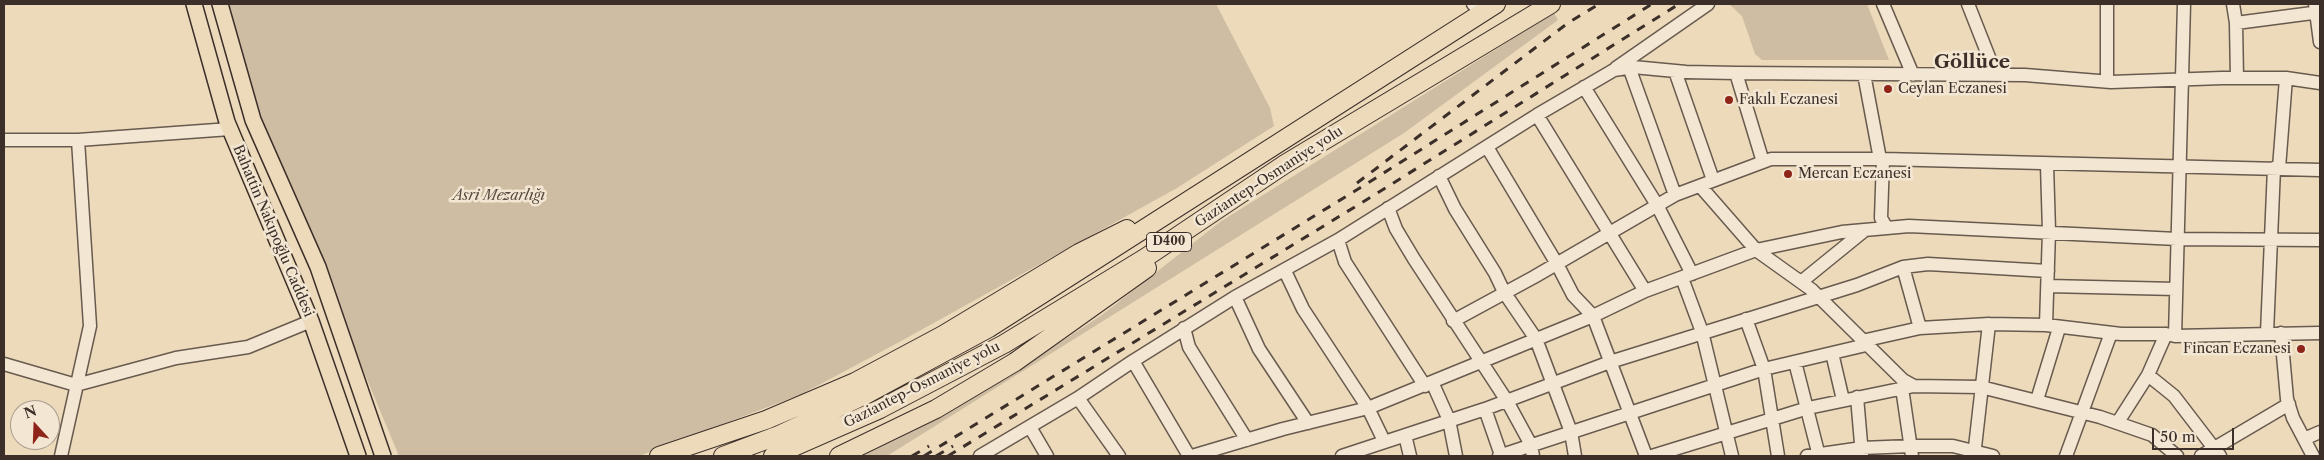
<!DOCTYPE html>
<meta charset="utf-8">
<style>
body{margin:0}
#map{position:relative;width:2324px;height:460px;overflow:hidden;background:#ecdabb;font-family:"Libre Caslon Text",serif}
canvas{display:block}
.frame{position:absolute;inset:0;border:5px solid #3c2f29;pointer-events:none}
.north{position:absolute;left:10px;top:400px;width:50px;height:50px;box-sizing:border-box;background:#f3e7d3;border:1px solid #aa9d8f;border-radius:50%;rotate:340deg;font-size:14px;font-weight:700;line-height:20px;text-align:center;color:#3c2f29}
.north::after{content:'';display:block;margin:auto;width:18px;height:22px;background:#8f2418;clip-path:polygon(50% 0,100% 100%,50% 72%,0 100%)}
.scale{position:absolute;left:2152px;top:428px;width:82px;height:22px;box-sizing:border-box;border:2px solid #3c2f29;border-top:0;padding-left:6px;font-size:15px;line-height:18px;white-space:nowrap;color:#3c2f29;-webkit-text-stroke:4px #f3e7d3;paint-order:stroke}
</style>
<div id="map">
<canvas width="2324" height="460"></canvas>
<div class="frame"></div>
<div class="north">N</div>
<div class="scale">50 m</div>
</div>
<script>
const ctx = document.querySelector('canvas').getContext('2d');
ctx.lineJoin = 'round';
function fill(path, color) { ctx.fillStyle = color; ctx.fill(path, 'evenodd'); }
const poly = rows => new Path2D(rows.map(r => 'M' + r).join(''));
function trace(path, color, width, dash) { ctx.strokeStyle = color; ctx.lineWidth = width; ctx.lineCap = dash ? 'butt' : 'round'; ctx.setLineDash(dash || []); ctx.stroke(path); }
function write(font, color, halo, rows, align = 'center') {
  ctx.font = font + ' "Libre Caslon Text",serif'; ctx.lineWidth = 5; ctx.setLineDash([]); ctx.textBaseline = 'middle'; ctx.strokeStyle = halo; ctx.fillStyle = color; for (const [text, x, y, turn = 0] of rows) {
    ctx.save(); ctx.translate(x, y); ctx.rotate((+turn || 0) * Math.PI / 180); ctx.textAlign = isNaN(turn) ? turn : align; if (halo) ctx.strokeText(text, 0, 0); ctx.fillText(text, 0, 0); ctx.restore();
  }
}
fill(poly([
 [225,4,1216,4,1270,108,1274,126,1177,188,903,340,802,394,639,456,399,456,255,111],
 [1729,4,1867,4,1889,60,1762,60,1755,54,1742,16],
 [1554,13,1558,20,1404,133,887,456,856,456,1004,379,1102,315,1220,222]
]), '#cebda2');
const minor = poly([
 [1473,4,1481,13],
 [1883,4,1913,75],
 [1968,4,1996,75],
 [2233,4,2236,23,2237,78],
 [2315,4,2320,42],
 [2236,23,2320,12],
 [1629,67,1675,195],
 [1616,68,1708,4],
 [1675,71,1713,180],
 [1736,73,1763,162],
 [1864,74,1880,159],
 [2107,81,2107,4],
 [1584,87,1657,205,1692,274],
 [1537,115,1645,291],
 [4,140,78,140,230,129],
 [1487,147,1557,264,1573,295,1593,316,1646,456],
 [1883,159,1881,218,1886,227],
 [2279,168,2286,78],
 [1439,176,1455,209,1495,273,1504,292,1536,339,1571,432,1575,456],
 [1701,187,1756,250,1812,290,1903,380,1914,386,1981,387,2100,417,2152,435,2177,456],
 [1388,208,1396,229,1414,259,1507,401,1531,445,1533,456],
 [1338,240,1345,262,1425,386],
 [1285,271,1303,309,1368,408,1384,441],
 [1682,278,1702,332,1732,456],
 [1801,282,1865,230],
 [2048,286,2176,289],
 [1235,297,1259,349,1308,423],
 [1746,319,1764,369,1778,456],
 [1453,321,1534,277,1675,195,1771,159,1883,159,2320,170],
 [2046,325,2049,231,2047,165],
 [1184,328,1189,347,1247,440],
 [1920,328,1903,267,1928,264,2048,271],
 [2267,333,2274,168],
 [2281,333,2287,399,2293,418,2313,456],
 [2175,336,2184,4],
 [1862,341,1920,328,1989,324,2046,325,2121,334,2166,334,2175,336,2320,333],
 [1832,353,1843,400],
 [1133,361,1189,456],
 [1795,362,1819,456],
 [4,364,76,385,176,358,248,347,311,321],
 [2148,375,2174,396,2220,456],
 [1432,382,1449,420,1456,456],
 [1902,388,1912,456],
 [1857,397,1862,455],
 [1078,398,1119,456],
 [2037,400,2059,328],
 [1485,409,1501,455],
 [2118,422,2148,375,2166,334],
 [1030,427,1047,456],
 [1405,435,1410,456],
 [2304,439,2320,432],
 [61,456,90,326,78,140],
 [980,456,1078,398,1133,361,1235,297,1338,240,1537,115,1614,70,1633,67,1686,72,1736,73,2025,75,2111,82,2222,78,2286,78,2320,83],
 [1192,456,1283,429,1368,408,1593,316,1645,291,1756,250,1842,232,1909,226,2177,239,2320,240],
 [1342,456,1485,409,1610,362,1857,285,1903,267],
 [1499,456,1764,369,1866,345],
 [1652,456,1808,408,1914,386],
 [1807,456,1862,448,1911,446,1953,446,1993,456],
 [1974,456,1989,324],
 [2066,456,2111,333],
 [2201,456,2289,404]
]);
const major = poly([
 [194,4,227,122,311,321,358,456],
 [220,4,253,120,318,267,383,456]
]);
const highway = poly([
 [659,456,766,420,855,382,943,335,1079,253,1127,229],
 [723,456,779,435,865,395,989,328,1496,4],
 [773,456,880,409,1004,344,1145,258,1285,164,1551,4],
 [839,456,936,409,1015,362,1147,268]
]);
trace(minor, '#685a4e', 15);
trace(major, '#3c2f29', 18);
trace(highway, '#3c2f29', 20);
trace(minor, '#f3e7d3', 12);
trace(major, '#ecdabb', 15);
trace(highway, '#ecdabb', 18);
trace(poly([
 [1357,183,1568,23,1599,4],
 [912,456,929,446],
 [924,456,1363,186,1652,4],
 [936,456,953,446],
 [948,456,1371,197,1679,4]
]), '#3c2f29', 3, [9, 9]);
for (const [x, y, r, color] of [
 [1888,89,5,"#8f2418"],
 [1729,100,5,"#8f2418"],
 [1788,174,5,"#8f2418"],
 [2301,349,5,"#8f2418"]
]) { const dot = new Path2D(); dot.arc(x, y, r, 0, 2 * Math.PI); ctx.fillStyle = color; ctx.fill(dot); trace(dot, '#f3e7d3', 2); }
for (const [x, y, w] of [
 [1169,242,45]
]) { const box = new Path2D(); box.roundRect(x - w / 2, y - 9.5, w, 19, 4); ctx.fillStyle = '#f3e7d3'; ctx.fill(box); trace(box, '#3c2f29', 1); }
write('bold 12px', '#3c2f29', null, [
 ["D400",1169,242]
]);
write('14px', '#3c2f29', '#f3e7d3', [
 ["Ceylan Eczanesi",1898,89],
 ["Fakılı Eczanesi",1739,100],
 ["Mercan Eczanesi",1798,174],
 ["Fincan Eczanesi",2291,349,"right"]
], 'left');
write('14px', '#3c2f29', '#f3e7d3', [
 ["Gaziantep-Osmaniye yolu",1269,177,-33],
 ["Bahattin Nakıpoğlu Caddesi",273,231,67],
 ["Gaziantep-Osmaniye yolu",922,385,-27]
]);
write('italic 14px', '#594b41', '#f3e7d3', [
 ["Asri Mezarlığı",499,196]
]);
write('bold 19px', '#3c2f29', '#f3e7d3', [
 ["Göllüce",1972,63]
]);
</script>
